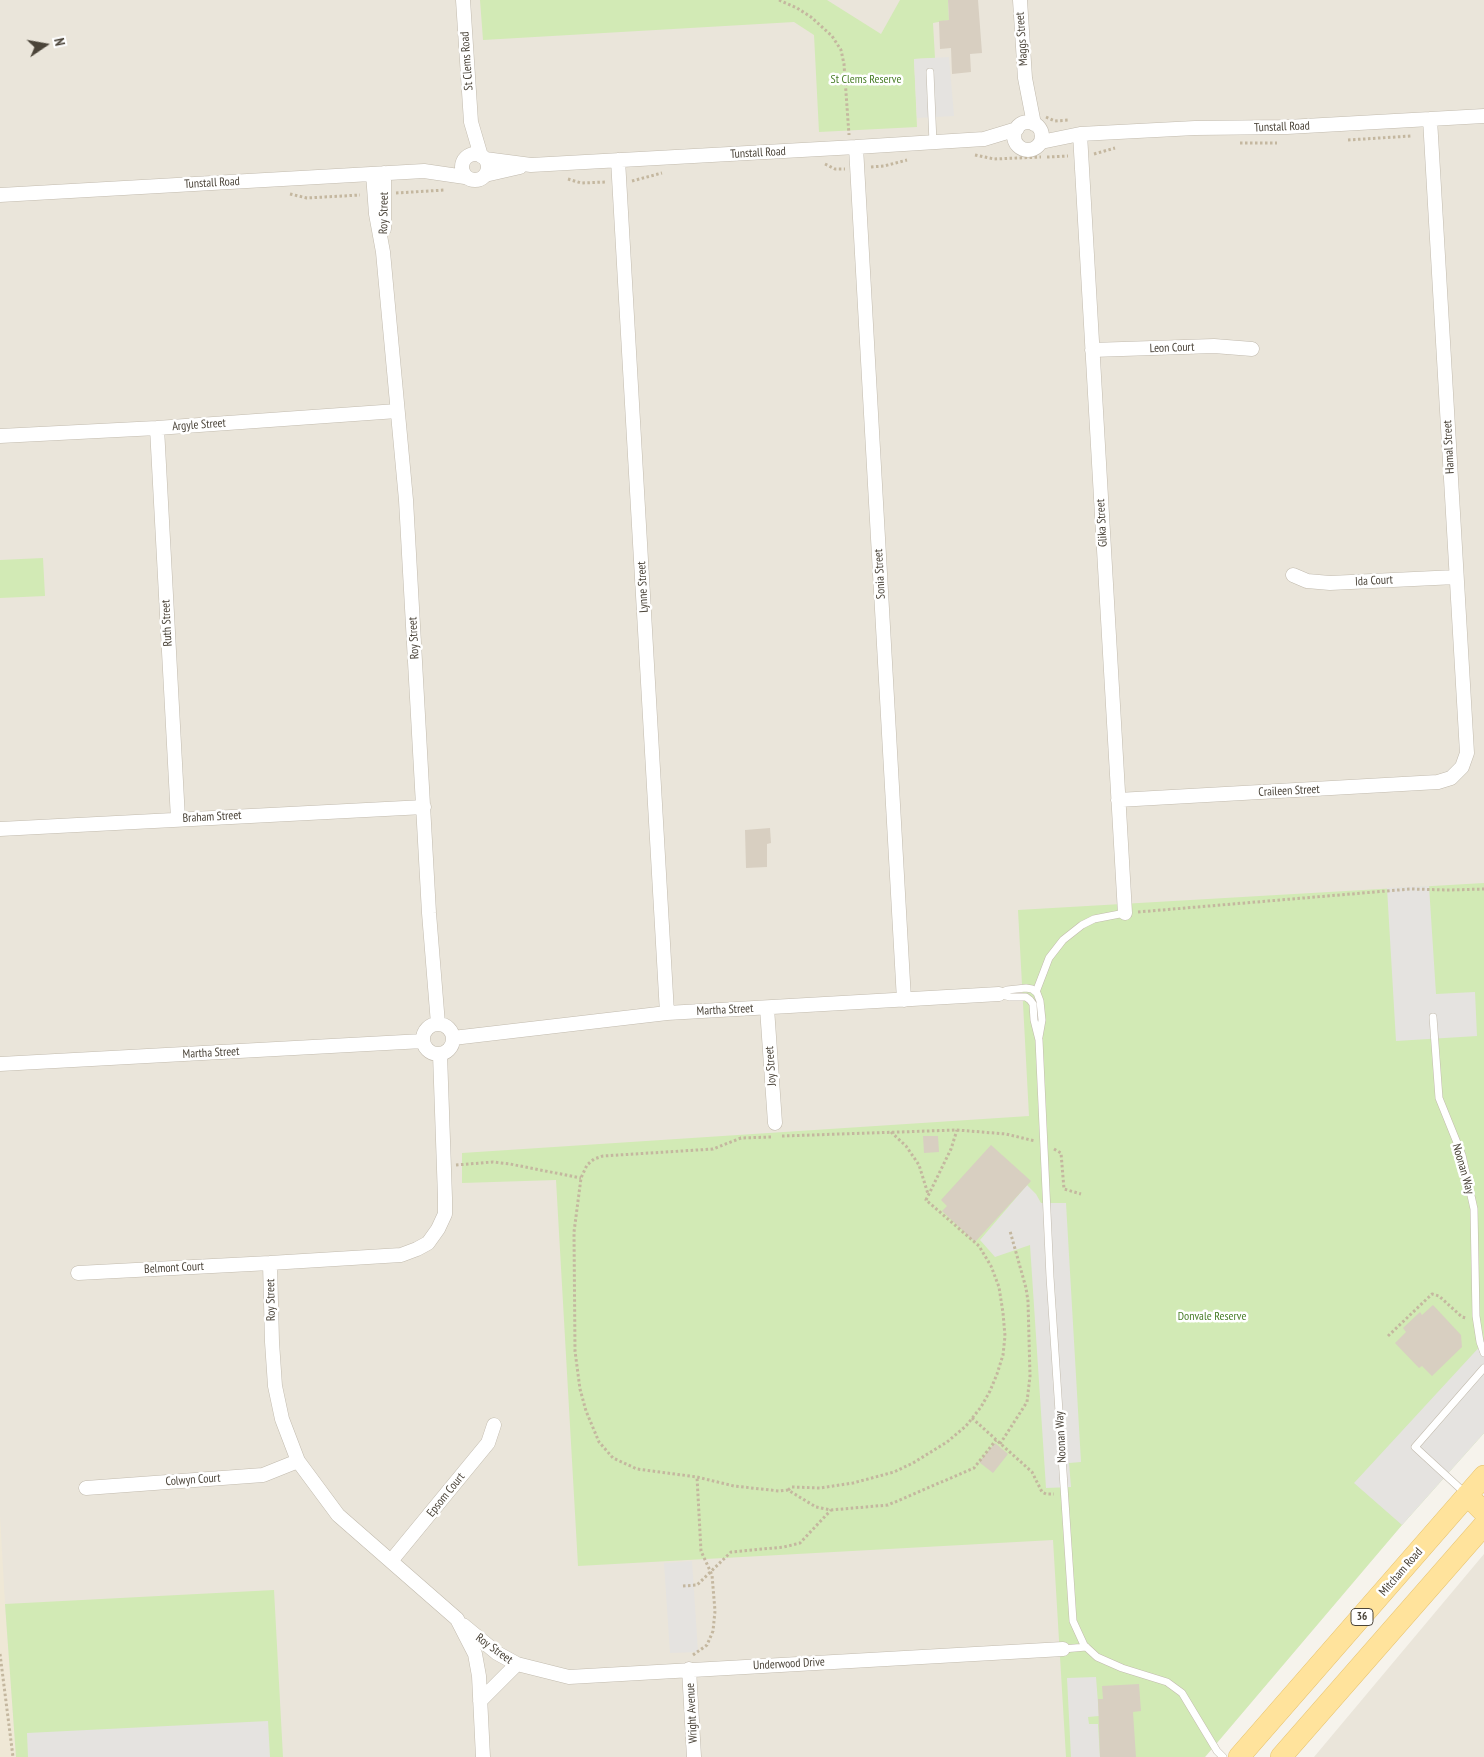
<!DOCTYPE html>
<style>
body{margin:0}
#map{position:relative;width:1484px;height:1757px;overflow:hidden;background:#f6f3ec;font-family:"PT Sans Narrow",sans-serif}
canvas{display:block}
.north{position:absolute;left:20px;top:20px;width:50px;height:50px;-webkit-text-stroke:4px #fff;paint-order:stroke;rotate:78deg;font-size:14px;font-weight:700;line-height:20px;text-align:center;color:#4b4439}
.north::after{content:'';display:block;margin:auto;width:18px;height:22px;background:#4b4439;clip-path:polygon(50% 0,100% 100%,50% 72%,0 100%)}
</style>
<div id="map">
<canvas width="1484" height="1757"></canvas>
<div class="north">N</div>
</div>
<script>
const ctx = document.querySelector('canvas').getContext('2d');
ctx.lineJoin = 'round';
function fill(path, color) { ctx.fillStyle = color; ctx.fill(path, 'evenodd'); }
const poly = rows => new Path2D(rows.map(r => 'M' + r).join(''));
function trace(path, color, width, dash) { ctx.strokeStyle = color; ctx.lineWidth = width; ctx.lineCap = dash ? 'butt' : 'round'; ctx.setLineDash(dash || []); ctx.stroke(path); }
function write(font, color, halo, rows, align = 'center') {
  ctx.font = font + ' "PT Sans Narrow",sans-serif'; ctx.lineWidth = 5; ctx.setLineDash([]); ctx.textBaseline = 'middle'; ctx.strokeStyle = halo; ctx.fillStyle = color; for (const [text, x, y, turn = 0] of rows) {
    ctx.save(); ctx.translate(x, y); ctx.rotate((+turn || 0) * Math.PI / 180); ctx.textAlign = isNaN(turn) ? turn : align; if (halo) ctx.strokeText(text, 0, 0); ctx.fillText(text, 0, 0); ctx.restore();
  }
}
fill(poly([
 [0,0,1484,0,1484,1433,1402,1525,1205,1757,0,1757],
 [1484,1554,1484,1757,1314,1757]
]), '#eae5da');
fill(poly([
 [0,1515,5,1604,16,1757,0,1757]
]), '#efe8d6');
fill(poly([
 [480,0,827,0,881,34,900,0,948,0,949,20,933,23,935,58,914,59,917,127,819,132,814,35,794,22,483,40],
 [43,558,45,596,0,598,0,560],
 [1484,883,1484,1433,1402,1525,1205,1757,1066,1757,1053,1540,578,1566,556,1180,462,1183,462,1153,1029,1116,1018,910],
 [274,1590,283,1757,16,1757,5,1604]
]), '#d2eab5');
fill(poly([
 [949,57,954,116,917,118,914,59],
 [1429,886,1436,994,1475,992,1477,1036,1396,1041,1387,888],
 [1027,1185,1036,1194,1041,1203,1066,1203,1081,1462,1069,1463,1071,1487,1046,1488,1030,1245,995,1257,980,1240],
 [1484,1342,1484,1433,1402,1525,1354,1483],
 [692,1561,698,1652,670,1653,664,1563],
 [1096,1677,1099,1716,1088,1717,1089,1724,1098,1724,1100,1757,1071,1757,1067,1678],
 [268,1721,270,1757,28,1757,27,1733]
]), '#e5e3e0');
fill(poly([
 [948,0,978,0,982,53,970,54,971,72,952,74,951,48,940,49,939,21,949,20],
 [770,828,771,843,767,844,767,867,746,868,745,830],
 [923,1136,938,1136,939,1152,924,1153],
 [991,1145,1031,1181,975,1242,942,1211,947,1206,941,1200],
 [1433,1305,1461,1335,1462,1347,1432,1376,1422,1366,1419,1368,1395,1343,1406,1332,1403,1328,1420,1312,1422,1315],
 [995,1443,1008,1454,993,1473,979,1462],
 [1139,1684,1141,1711,1133,1712,1136,1757,1100,1757,1098,1699,1103,1699,1102,1686]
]), '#d8cfc1');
const service = poly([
 [930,72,933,143],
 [1036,992,1049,958,1063,940,1082,925,1094,919,1125,913],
 [999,994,1010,997,1026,997,1030,1000,1033,1004,1034,1020,1039,1040,1050,1277,1073,1621,1084,1645,1097,1657,1122,1668,1167,1682,1182,1693,1217,1751,1223,1757],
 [999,994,1007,990,1026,988,1032,989,1037,993,1040,1001,1042,1020,1039,1037],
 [1433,1017,1439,1098,1462,1155,1474,1209,1476,1316,1480,1342,1484,1353],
 [1465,1493,1415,1447,1484,1368],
 [1063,1649,1086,1647]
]);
const minor = poly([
 [463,0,471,122,481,156],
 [1020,0,1025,78,1034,124],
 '1014 136a14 14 0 1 1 28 0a14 14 0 1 1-28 0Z',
 [1080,134,1125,913],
 [1041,142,1080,134,1195,128,1287,127,1484,116],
 [856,147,904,1000],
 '462 167a13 13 0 1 1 26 0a13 13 0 1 1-26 0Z',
 [485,159,531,165,856,147,984,139,1017,129],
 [618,160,667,1013],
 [373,174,376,214,383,252,406,500,429,913,438,1024],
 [485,175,520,167],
 [0,195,424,171,465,177],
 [384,229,384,173],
 [1092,350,1214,346,1252,349],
 [157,428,178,819],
 [0,436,157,428,397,411],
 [1293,575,1307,581,1330,583,1456,577],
 [1118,800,1438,782,1451,778,1462,767,1467,753,1430,119],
 [0,829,424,807],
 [767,1008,775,1123],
 '423 1039a15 15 0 1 1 30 0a15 15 0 1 1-30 0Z',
 [453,1038,667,1013,999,994],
 [440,1054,445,1198,445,1214,438,1229,428,1243,417,1249,401,1255,270,1263,272,1342,275,1386,282,1419,298,1461,338,1515,457,1619,475,1654,479,1676,483,1757],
 [0,1064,423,1041],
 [78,1273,270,1263],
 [86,1488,263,1475,298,1461],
 [391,1561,488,1443,494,1425],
 [463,1625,497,1653,517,1664,569,1677,1063,1649],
 [689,1669,694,1757],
 [480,1701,517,1664]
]);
const primary = poly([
 [1467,1495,1484,1512],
 [1239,1757,1484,1476],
 [1281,1757,1484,1525]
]);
trace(service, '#c2bbae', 8);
trace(minor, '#c2bbae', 15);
trace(primary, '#e6c16a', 22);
trace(poly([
 [779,0,797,8,811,17,832,36,841,50,844,64,849,135],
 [1046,117,1055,121,1069,120],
 [1348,140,1411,136],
 [1240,143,1277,143],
 [1094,154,1115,148],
 [975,155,994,159,1041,157],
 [1047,157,1068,156],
 [825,164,835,169,845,169],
 [871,167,884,166,907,160],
 [568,179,581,183,606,182],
 [632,181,662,173],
 [396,193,445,190],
 [290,194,307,198,360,195],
 [1138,912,1410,889,1449,890,1484,889],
 [891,1132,906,1146,919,1165,928,1194],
 [782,1136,957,1130,1006,1134,1035,1141],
 [771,1137,741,1138,713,1149,603,1156,594,1159,587,1165,581,1178,574,1232,575,1351,580,1389,586,1411,599,1442,613,1458,637,1469,697,1477,734,1486,779,1491,788,1490,816,1507,831,1510,888,1505,974,1468,996,1440],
 [1054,1149,1061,1153,1064,1189,1081,1194],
 [456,1165,493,1162,510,1164,581,1178],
 [1388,1336,1432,1294,1439,1296,1462,1317,1466,1318],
 [972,1418,1032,1472,1042,1492,1046,1494,1054,1494],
 [1000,1444,1027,1402,1030,1376,1028,1301,1026,1288,1010,1231],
 [788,1490,792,1487,820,1488,853,1483,894,1472,913,1463,947,1442,966,1426,981,1407,990,1391,997,1374,1003,1355,1005,1336,1003,1313,999,1287,991,1266,979,1246,926,1200,951,1149,957,1130],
 [683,1586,697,1585,731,1552,784,1547,800,1543,831,1510],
 [0,1654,13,1757],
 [693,1655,707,1645,713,1631,715,1611,712,1575,701,1551,697,1477]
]), '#c4b79f', 3, [2.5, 2.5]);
trace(service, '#fff', 7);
trace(minor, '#fff', 14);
trace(primary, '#ffe39c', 21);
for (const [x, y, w] of [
 [1362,1617,22]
]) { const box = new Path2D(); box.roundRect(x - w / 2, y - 8.5, w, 17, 4); ctx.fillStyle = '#fff'; ctx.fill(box); trace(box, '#4b4439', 1); }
write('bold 11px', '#4b4439', null, [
 ["36",1362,1617]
]);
write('12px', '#4b4439', '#fff', [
 ["Maggs Street",1022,39,-94],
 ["St Clems Road",467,61,-94],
 ["Tunstall Road",1282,127,-2],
 ["Tunstall Road",758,153,-3],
 ["Tunstall Road",212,183,-3],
 ["Roy Street",384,213,-89],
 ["Leon Court",1172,348,-2],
 ["Argyle Street",199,425,-4],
 ["Hamal Street",1449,447,-93],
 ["Glika Street",1102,523,-93],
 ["Sonia Street",880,574,-93],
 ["Ida Court",1374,581,-3],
 ["Lynne Street",643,587,-93],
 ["Ruth Street",167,623,-93],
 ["Roy Street",414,638,-93],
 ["Craileen Street",1289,791,-3],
 ["Braham Street",212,817,-3],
 ["Martha Street",725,1010,-3],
 ["Martha Street",211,1053,-3],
 ["Joy Street",771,1066,-94],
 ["Noonan Way",1463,1169,74],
 ["Belmont Court",174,1268,-3],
 ["Roy Street",271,1300,-91],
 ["Noonan Way",1061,1437,-93],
 ["Colwyn Court",193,1480,-4],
 ["Epsom Court",446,1495,-51],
 ["Mitcham Road",1401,1572,-49],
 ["Roy Street",494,1649,36],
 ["Underwood Drive",789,1664,-3],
 ["Wright Avenue",692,1713,-93]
]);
write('12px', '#4a7f2a', '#fff', [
 ["St Clems Reserve",866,80],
 ["Donvale Reserve",1212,1317]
]);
</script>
